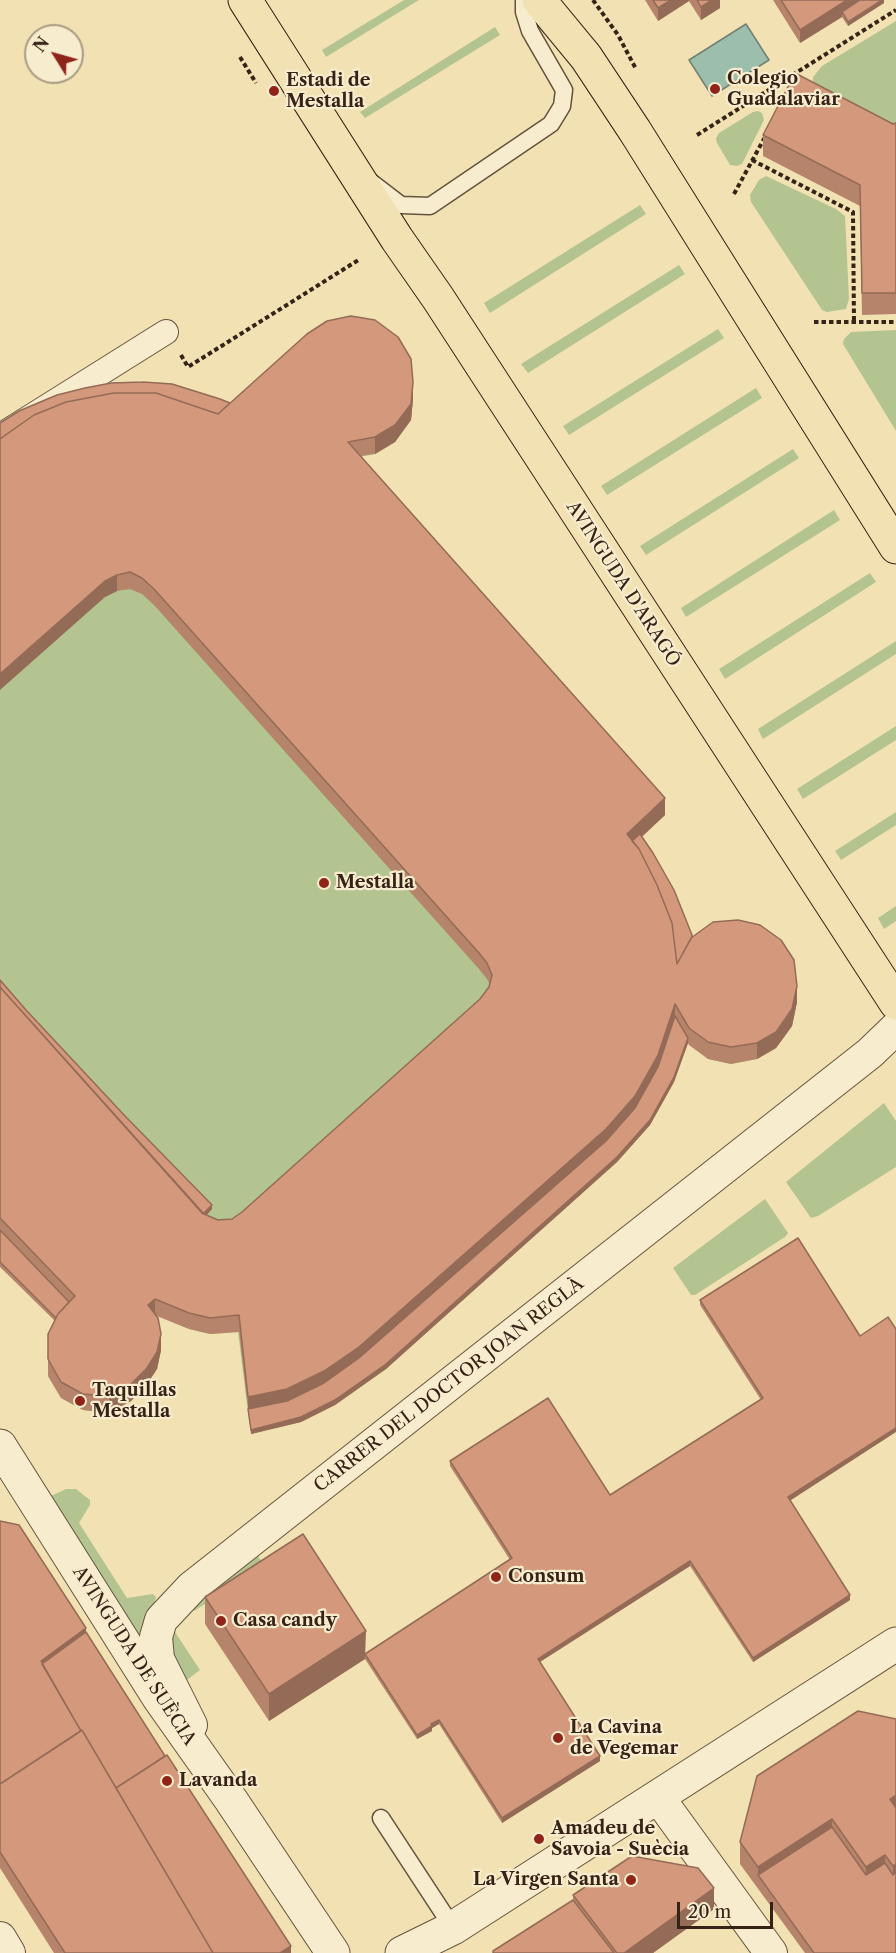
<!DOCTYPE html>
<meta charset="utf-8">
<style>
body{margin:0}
#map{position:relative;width:896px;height:1953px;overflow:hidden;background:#f2e2b3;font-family:"Libre Caslon Text",serif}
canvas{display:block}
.north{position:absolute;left:24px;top:24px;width:60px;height:60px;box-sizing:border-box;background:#f7ecce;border:2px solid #aa9b84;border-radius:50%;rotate:307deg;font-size:16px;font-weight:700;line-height:24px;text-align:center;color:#362216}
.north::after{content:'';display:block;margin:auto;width:21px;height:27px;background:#8f2418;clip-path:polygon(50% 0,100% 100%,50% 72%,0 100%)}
.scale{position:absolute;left:677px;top:1902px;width:96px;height:27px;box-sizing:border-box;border:3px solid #362216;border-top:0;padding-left:8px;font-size:18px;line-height:21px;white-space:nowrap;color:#362216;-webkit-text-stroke:4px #f7ecce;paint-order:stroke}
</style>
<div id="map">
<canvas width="896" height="1953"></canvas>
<div class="north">N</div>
<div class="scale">20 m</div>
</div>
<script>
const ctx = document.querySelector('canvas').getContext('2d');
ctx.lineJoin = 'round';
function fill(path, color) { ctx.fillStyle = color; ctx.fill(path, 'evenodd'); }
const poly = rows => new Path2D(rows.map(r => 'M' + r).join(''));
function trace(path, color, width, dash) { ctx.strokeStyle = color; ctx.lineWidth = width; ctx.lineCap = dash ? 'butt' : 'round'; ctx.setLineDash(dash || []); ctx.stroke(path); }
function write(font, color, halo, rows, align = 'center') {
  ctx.font = font + ' "Libre Caslon Text",serif'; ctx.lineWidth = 4.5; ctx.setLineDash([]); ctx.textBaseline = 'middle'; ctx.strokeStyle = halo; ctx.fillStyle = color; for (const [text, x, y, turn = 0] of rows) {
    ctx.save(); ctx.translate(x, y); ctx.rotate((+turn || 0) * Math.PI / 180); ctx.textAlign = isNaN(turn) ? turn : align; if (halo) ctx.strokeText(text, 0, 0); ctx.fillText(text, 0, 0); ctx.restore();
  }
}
fill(poly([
 [404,0,419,0,326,57,322,50],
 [896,21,896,127,813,83,813,77,822,66],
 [495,27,500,35,365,118,360,112],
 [758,111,762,113,764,120,742,164,737,166,730,165,717,143,716,138,719,133,753,112],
 [766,176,836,209,845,216,849,299,846,309,827,312,822,310,751,202,750,195,759,180],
 [640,205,646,214,490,313,484,303],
 [679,265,685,274,528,373,521,364],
 [718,329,724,338,569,435,563,426],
 [896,330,896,431,843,344,844,339,851,332],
 [756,388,762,398,607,495,601,486],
 [413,399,411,420,395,442,375,454,349,459,665,815,627,850,672,939,794,977,797,1002,792,1026,776,1048,757,1059,731,1064,708,1059,675,1021,287,1405,248,1413,238,1332,210,1334,189,1329,155,1315,161,1350,157,1369,147,1384,131,1401,109,1413,83,1410,61,1398,48,1376,48,1350,75,1312,0,1236,0,456],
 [793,449,799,458,646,555,640,546],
 [834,510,840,520,686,617,681,608],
 [870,573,876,582,725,679,719,669],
 [896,641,896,654,763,739,758,729],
 [896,726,896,740,803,799,797,789],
 [896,812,896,825,841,860,835,851],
 [896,906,896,921,884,929,878,918],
 [884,1103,896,1121,896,1167,818,1216,811,1218,786,1182],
 [765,1199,786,1230,788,1233,785,1237,695,1295,691,1295,673,1268],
 [66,1489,76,1489,90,1500,90,1505,79,1523,127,1598,153,1594,156,1597,145,1648,42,1500],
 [258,1556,265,1566,194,1611,190,1606],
 [173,1629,200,1670,183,1683,170,1648]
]), '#b4c491');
const water = poly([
 [746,24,769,60,712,96,689,60,746,24]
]);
fill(water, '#9bbead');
trace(water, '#738071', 1.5);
const service = poly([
 [371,182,401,205,430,206,551,124,562,106,564,90,530,31,524,12,524,0],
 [381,1818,453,1928]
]);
const pedestrian = poly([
 [0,436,166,332]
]);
const minor = poly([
 [191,1725,158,1659,156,1637,161,1620,192,1587,870,1053,896,1028],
 [658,1797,771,1953],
 [0,1938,9,1953]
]);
const tertiary = poly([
 [0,1446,159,1698,231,1800,333,1953],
 [402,1953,453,1928,896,1644]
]);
const primary = poly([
 [245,0,397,239,438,298,896,1003],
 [539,0,586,57,635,131,896,547]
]);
trace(service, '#65523d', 19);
trace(pedestrian, '#65523d', 26);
trace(minor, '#65523d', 34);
trace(tertiary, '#65523d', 35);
trace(primary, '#362216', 35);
trace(poly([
 [593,0,618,35,636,69],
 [240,57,256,83],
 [697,135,896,10],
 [752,160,853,212,854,322],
 [734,194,765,137],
 [814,322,896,322],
 [181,355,188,367,360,259]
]), '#362216', 4, [4.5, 3]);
trace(service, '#f7ecce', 16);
trace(pedestrian, '#f7ecce', 24);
trace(minor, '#f7ecce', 32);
trace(tertiary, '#f7ecce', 33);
trace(primary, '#f2e2b3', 33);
fill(poly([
 [645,0,720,0,720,8,701,20,689,1,658,21],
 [773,0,884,0,884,3,848,26,842,17,800,43],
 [896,123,896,314,862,315,860,206,763,156,763,135,893,124],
 [111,383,230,403,413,399,411,420,395,442,375,454,361,456,665,815,642,837,692,937,797,1002,792,1026,776,1048,757,1059,731,1064,708,1059,689,1045,688,1043,674,1082,650,1125,617,1162,386,1369,335,1405,301,1422,251,1434,239,1332,210,1334,189,1329,157,1316,161,1350,157,1369,147,1384,131,1401,109,1413,83,1410,61,1398,48,1376,48,1334,55,1321,0,1267,0,980,26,1010,212,1209,207,1215,218,1220,232,1219,242,1212,480,999,490,985,487,979,479,969,154,605,142,594,130,589,117,591,105,597],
 [798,1238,790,1501,850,1600,753,1662,690,1566,540,1662,600,1761,502,1823,439,1724,432,1728,432,1731,417,1739,365,1659,269,1721,205,1624,205,1597,366,1654,510,1560,450,1466,450,1461,610,1495,761,1400,700,1305,700,1300],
 [0,1521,86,1632,291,1953,54,1953,0,1868],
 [896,1719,896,1953,805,1953,740,1864,740,1842],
 [573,1895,714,1909,653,1953,493,1953,573,1900]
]), '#b6846b');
fill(poly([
 [671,0,689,0,689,1,658,21,658,8],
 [712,0,720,0,720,8,701,20,701,7],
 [847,0,868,0,842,12,842,17,800,43,800,30],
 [882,0,884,0,884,3,848,26,848,22],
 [413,382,413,399,411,420,395,442,375,454,375,437],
 [117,575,117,591,105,597,0,690,0,674,105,581],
 [665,798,665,815,629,848,627,834],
 [797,986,797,1002,792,1026,776,1048,757,1059,757,1043],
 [675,1004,675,1021,658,1071,635,1112,606,1146,359,1363,287,1405,248,1409,248,1397],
 [688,1038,688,1043,674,1082,650,1125,617,1162,386,1369,335,1405,301,1422,251,1434,251,1430,386,1364,617,1157],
 [212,1205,212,1209,198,1224,198,1219],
 [155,1299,155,1315,148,1305],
 [161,1334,161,1350,157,1369,147,1384,131,1401,109,1413,109,1396],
 [896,1428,896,1432,788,1502,788,1497],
 [690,1561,690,1566,538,1663,538,1659],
 [850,1595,850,1600,753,1662,753,1658],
 [86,1628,86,1641,44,1672,41,1661],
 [366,1631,365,1659,269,1721,269,1694],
 [439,1720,439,1724,432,1728,432,1731,417,1739,417,1735,431,1724],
 [600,1756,600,1761,502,1823,502,1818],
 [896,1795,896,1816,890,1799],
 [832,1819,832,1840,758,1875,758,1867],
 [885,1855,885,1876,866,1888,866,1867],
 [896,1864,896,1886,893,1888,893,1866],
 [714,1888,714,1909,653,1953,624,1953],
 [291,1946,291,1953,280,1953]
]), '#946b57');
const building = poly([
 [653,0,671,0,658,8,653,0],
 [697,0,712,0,701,7,697,0],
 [781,0,847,0,800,30,781,0],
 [860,0,882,0,848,22,842,12,860,0],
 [795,73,893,124,896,123,896,293,862,293,860,185,763,135,795,73],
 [351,316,375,320,398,337,411,359,413,382,411,404,395,425,375,437,348,442,665,798,627,834,639,849,657,885,672,923,677,964,691,938,713,922,738,920,760,925,781,940,794,960,797,986,792,1009,776,1032,757,1043,731,1047,708,1042,689,1028,675,1004,658,1055,635,1096,606,1129,359,1347,324,1371,287,1389,248,1397,239,1315,210,1318,189,1313,155,1299,148,1305,158,1318,161,1334,157,1352,147,1368,131,1384,109,1396,83,1394,61,1382,48,1359,48,1334,58,1314,75,1296,0,1218,0,987,204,1214,218,1220,232,1219,242,1212,480,999,489,987,492,975,487,963,479,953,154,589,142,578,130,572,117,575,105,581,0,674,0,439,34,415,66,402,114,393,156,393,218,414,307,334,327,321,351,316],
 [143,382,172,384,220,399,230,403,218,414,156,393,114,393,66,402,34,415,0,439,0,423,19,411,57,395,85,388,111,383,143,382],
 [640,834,653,853,674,890,692,935,692,937,677,964,672,923,657,885,639,849,632,841,640,834],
 [0,980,26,1010,125,1116,212,1205,203,1214,0,987,0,980],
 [675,1016,688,1038,674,1077,650,1120,617,1157,386,1364,335,1400,301,1417,251,1430,248,1409,287,1401,324,1383,359,1358,606,1141,635,1108,658,1067,675,1016],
 [0,1230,69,1302,58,1314,56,1318,0,1262,0,1230],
 [798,1238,860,1336,888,1317,896,1329,896,1428,788,1497,850,1595,753,1658,690,1561,538,1659,600,1756,502,1818,439,1720,431,1724,432,1726,417,1735,365,1654,512,1558,450,1461,548,1398,610,1495,763,1398,700,1300,798,1238],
 [0,1521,19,1525,86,1628,41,1661,81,1731,0,1784,0,1521],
 [303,1534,366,1631,269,1694,205,1597,303,1534],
 [86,1632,165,1756,116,1788,82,1730,81,1731,42,1664,86,1632],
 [858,1711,896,1719,896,1795,890,1799,896,1808,896,1864,893,1866,885,1855,866,1867,832,1819,758,1867,740,1842,757,1776,858,1711],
 [82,1730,213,1953,65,1953,0,1852,0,1784,82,1730],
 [167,1755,291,1946,280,1953,213,1953,116,1788,167,1755],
 [832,1827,866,1875,885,1863,893,1875,896,1872,896,1953,814,1953,758,1875,832,1827],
 [632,1856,698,1868,714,1888,624,1953,617,1953,573,1895,632,1856],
 [573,1900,614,1953,493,1953,493,1951,573,1900]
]);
fill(building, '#d4997c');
trace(building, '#946b57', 1.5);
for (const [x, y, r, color] of [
 [715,89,6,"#8f2418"],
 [274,91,6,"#8f2418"],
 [324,883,6,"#8f2418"],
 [80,1401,6,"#8f2418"],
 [496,1577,6,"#8f2418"],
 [221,1621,6,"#8f2418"],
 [558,1738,6,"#8f2418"],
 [167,1781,6,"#8f2418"],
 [539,1839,6,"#8f2418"],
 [631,1880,6,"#8f2418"]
]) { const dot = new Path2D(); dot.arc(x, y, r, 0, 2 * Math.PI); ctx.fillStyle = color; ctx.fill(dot); trace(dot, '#f7ecce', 2); }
write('bold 18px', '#362216', '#f7ecce', [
 ["Colegio",727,79],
 ["Guadalaviar",727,100],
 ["Estadi de",286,81],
 ["Mestalla",286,102],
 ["Mestalla",336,883],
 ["Taquillas",92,1391],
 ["Mestalla",92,1412],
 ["Consum",508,1577],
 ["Casa candy",233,1621],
 ["La Cavina",570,1728],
 ["de Vegemar",570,1749],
 ["Lavanda",179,1781],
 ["Amadeu de",551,1829],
 ["Savoia - Suècia",551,1850],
 ["La Virgen Santa",619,1880,"right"]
], 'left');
write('18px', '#362216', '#f7ecce', [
 ["AVINGUDA D'ARAGÓ",623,584,57],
 ["CARRER DEL DOCTOR JOAN REGLÀ",449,1385,-38],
 ["AVINGUDA DE SUÈCIA",134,1656,57]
]);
</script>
